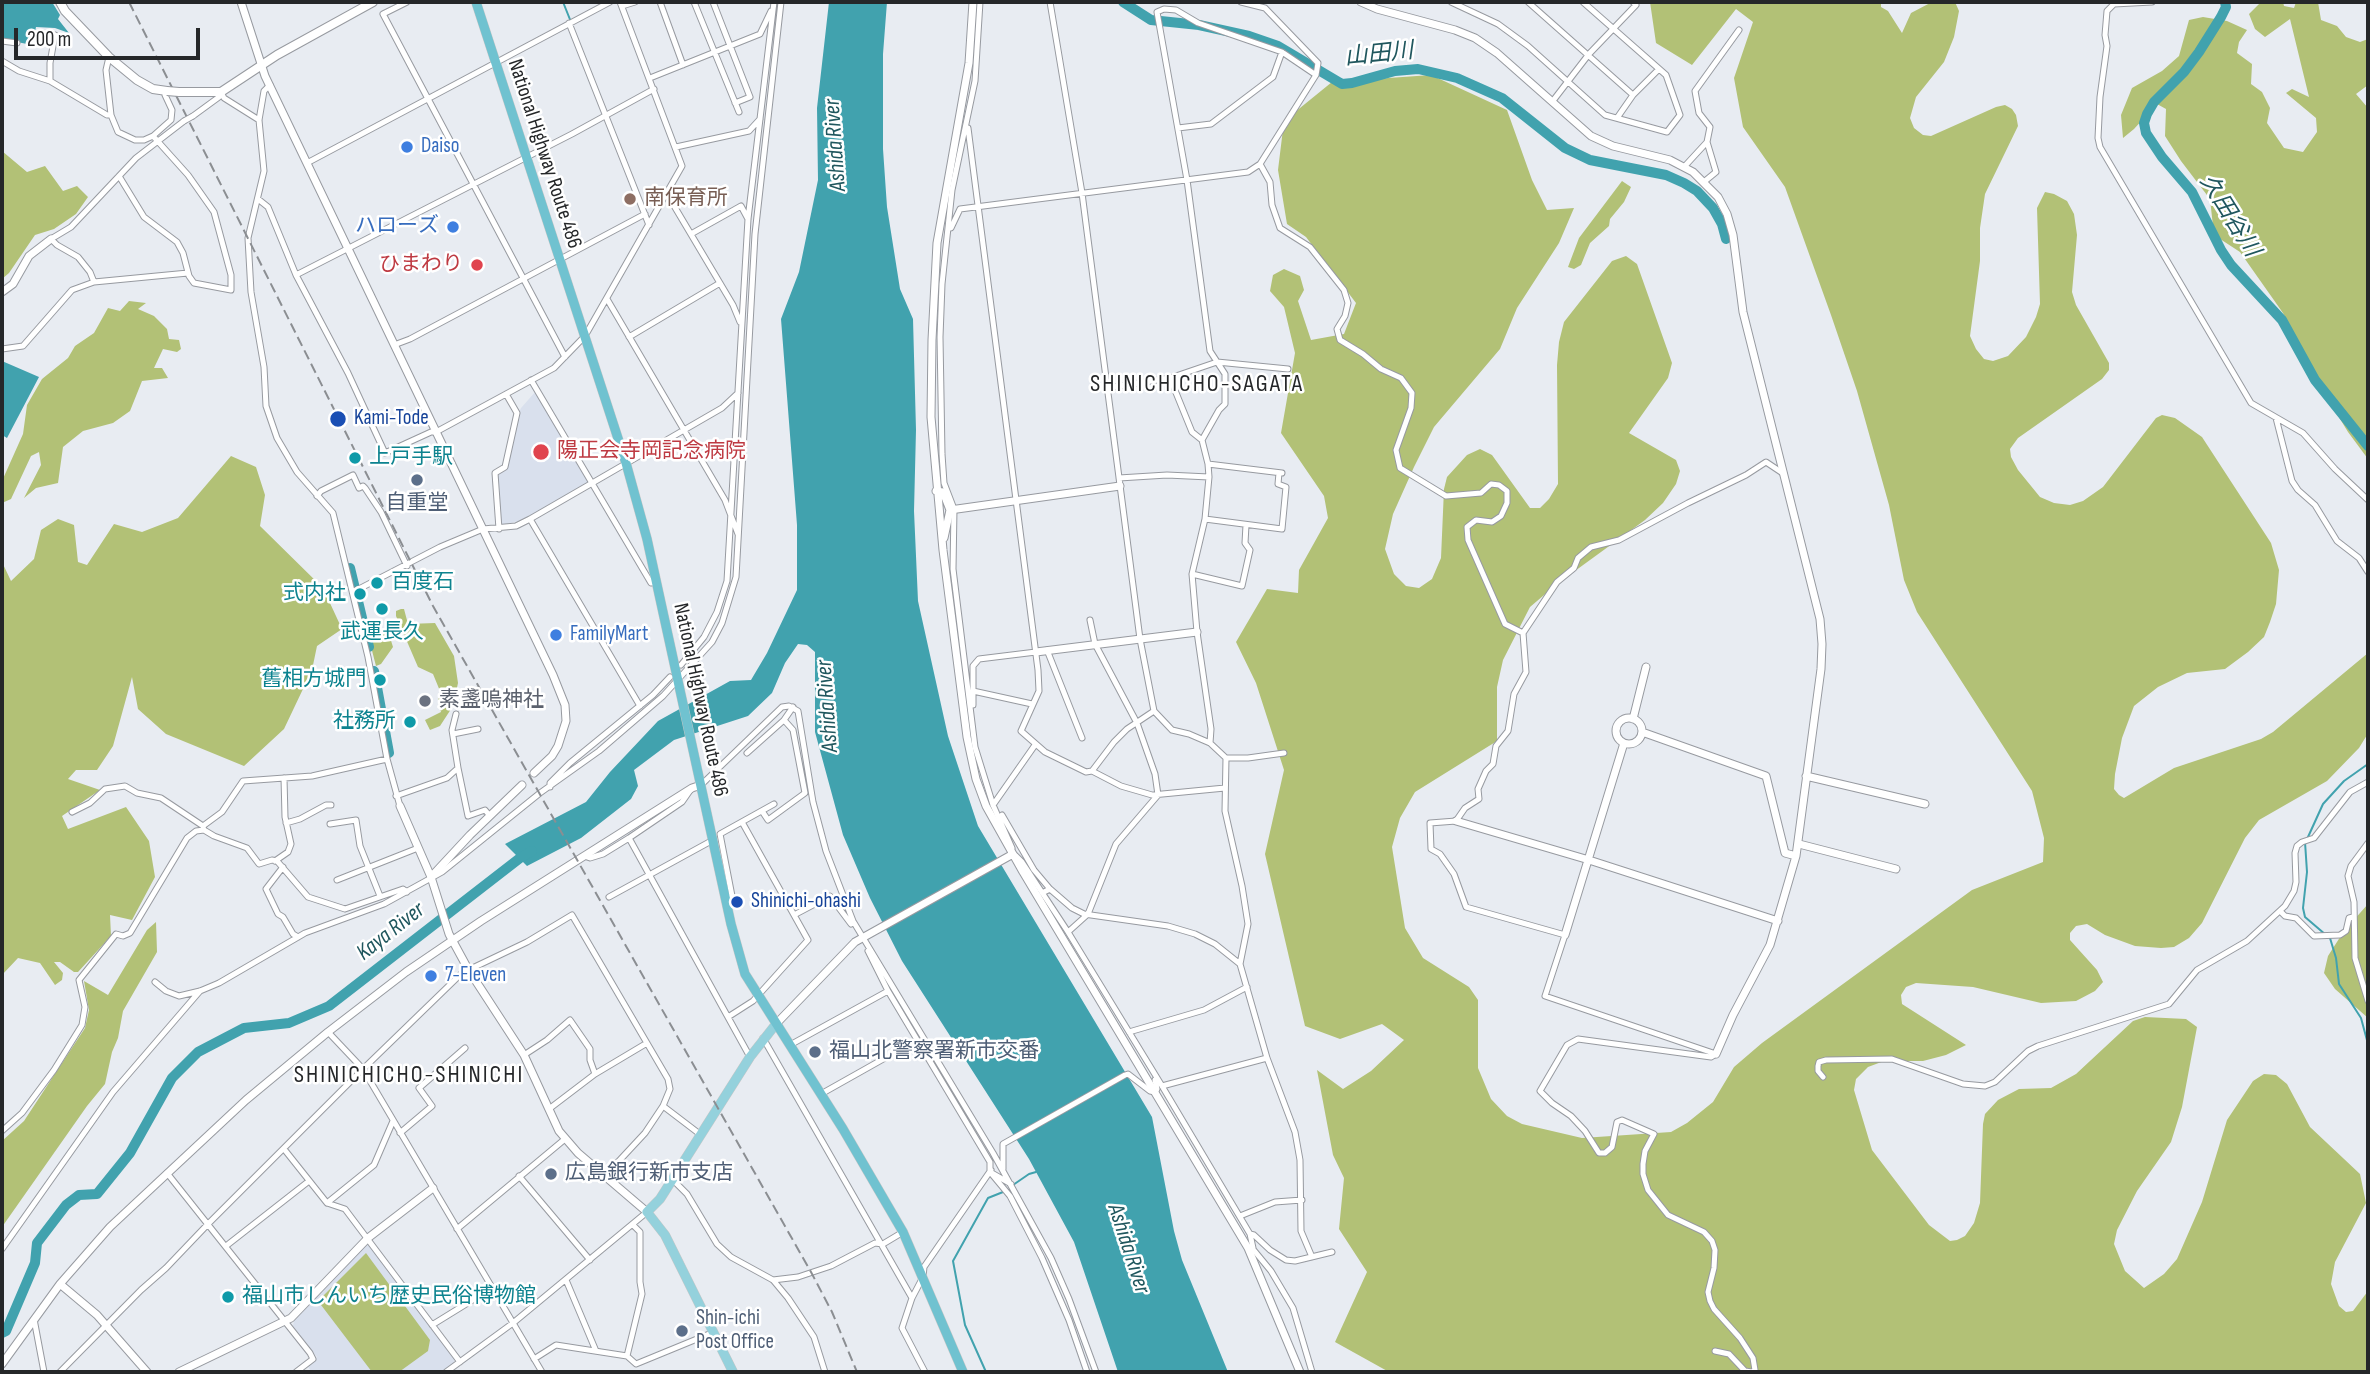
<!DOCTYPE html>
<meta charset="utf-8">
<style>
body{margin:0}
#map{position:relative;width:2370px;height:1374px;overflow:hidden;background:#e8ecf2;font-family:"Sofia Sans Condensed",sans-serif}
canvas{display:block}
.frame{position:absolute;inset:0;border:4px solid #252729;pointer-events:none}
.scale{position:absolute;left:14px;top:28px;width:186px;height:32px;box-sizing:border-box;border:4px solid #252729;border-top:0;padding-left:9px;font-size:21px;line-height:24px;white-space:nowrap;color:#252729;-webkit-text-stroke:5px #fff;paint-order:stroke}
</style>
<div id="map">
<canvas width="2370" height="1374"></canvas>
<div class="frame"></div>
<div class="scale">200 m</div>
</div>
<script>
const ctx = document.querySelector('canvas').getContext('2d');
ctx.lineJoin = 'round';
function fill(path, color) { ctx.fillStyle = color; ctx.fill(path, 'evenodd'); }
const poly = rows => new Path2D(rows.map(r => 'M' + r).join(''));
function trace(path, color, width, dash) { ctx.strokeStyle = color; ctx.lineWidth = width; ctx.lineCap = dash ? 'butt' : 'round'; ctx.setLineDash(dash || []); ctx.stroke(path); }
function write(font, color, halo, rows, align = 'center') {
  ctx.font = font + ' "Sofia Sans Condensed","Noto Sans JP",sans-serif'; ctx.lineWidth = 5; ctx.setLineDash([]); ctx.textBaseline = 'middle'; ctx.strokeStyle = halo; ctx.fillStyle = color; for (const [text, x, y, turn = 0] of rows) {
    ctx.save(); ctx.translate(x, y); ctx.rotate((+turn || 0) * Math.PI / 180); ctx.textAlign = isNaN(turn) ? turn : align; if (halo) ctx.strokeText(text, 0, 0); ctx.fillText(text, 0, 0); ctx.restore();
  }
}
fill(poly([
 [536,391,590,482,528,518,501,526,497,475,506,469,516,419,521,408],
 [366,1245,370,1245,455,1358,454,1362,441,1372,312,1372,308,1367,317,1357,293,1326,294,1321]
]), '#d9e0ed');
fill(poly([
 [1650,2,1881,2,1881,7,1888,11,1902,33,1911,13,1932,2,1955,2,1959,11,1954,37,1944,62,1916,97,1910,118,1914,128,1923,135,1931,136,1996,107,2005,105,2012,109,2016,115,2018,126,1985,194,1980,228,1980,261,1970,336,1976,349,1984,359,1993,361,2008,356,2026,337,2036,317,2040,304,2037,208,2045,192,2054,194,2067,201,2074,214,2077,235,2072,292,2076,305,2109,363,2109,370,2102,379,2018,438,2010,449,2011,457,2018,470,2040,497,2054,503,2070,505,2083,501,2103,487,2156,418,2162,415,2175,418,2202,437,2271,543,2279,570,2276,604,2270,622,2264,637,2248,652,2225,669,2187,673,2158,687,2134,706,2122,738,2115,774,2114,789,2119,795,2124,798,2174,768,2261,739,2273,732,2368,653,2368,725,2367,735,2359,748,2327,781,2259,820,2245,838,2202,923,2189,938,2174,947,2161,948,2135,946,2105,935,2087,924,2076,926,2070,933,2070,940,2097,970,2103,982,2095,991,2076,1001,2041,1003,1973,987,1916,983,1906,987,1901,995,1902,1004,1966,1045,1946,1055,1923,1061,1884,1061,1868,1067,1856,1079,1854,1090,1872,1150,1929,1225,1950,1241,1957,1240,1965,1236,1974,1223,1980,1203,1983,1124,1985,1114,1998,1100,2019,1089,2051,1088,2076,1074,2133,1021,2145,1017,2186,1019,2197,1027,2182,1107,2171,1142,2137,1191,2117,1230,2114,1244,2125,1271,2144,1288,2164,1274,2177,1259,2202,1202,2227,1120,2253,1081,2264,1074,2276,1075,2287,1084,2310,1127,2360,1174,2366,1203,2335,1262,2331,1284,2339,1306,2346,1312,2353,1311,2368,1291,2368,1372,1389,1372,1335,1342,1367,1272,1339,1229,1344,1178,1333,1155,1317,1070,1343,1089,1371,1071,1404,1040,1382,1024,1340,1039,1305,1026,1265,854,1284,770,1256,683,1236,642,1267,589,1298,593,1299,570,1328,518,1324,496,1281,433,1295,353,1284,307,1270,291,1273,275,1284,269,1300,276,1304,290,1298,301,1311,340,1344,334,1356,303,1306,237,1287,224,1278,170,1284,121,1332,82,1431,75,1507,110,1532,180,1547,210,1574,208,1559,243,1517,308,1500,349,1434,427,1414,467,1393,514,1385,549,1394,574,1406,586,1419,588,1432,579,1441,558,1444,489,1447,477,1467,455,1480,449,1492,455,1530,508,1540,508,1549,499,1558,484,1557,365,1559,342,1564,322,1612,261,1626,256,1637,264,1672,363,1668,378,1629,433,1676,460,1680,471,1676,484,1663,503,1645,520,1557,584,1530,607,1503,660,1497,687,1497,741,1415,792,1400,818,1392,847,1405,928,1423,958,1469,987,1478,1000,1478,1068,1491,1099,1507,1116,1522,1124,1582,1138,1671,1132,1687,1123,1713,1102,1734,1067,1762,1043,1972,890,2043,862,2044,838,2032,791,1917,612,1904,580,1889,505,1857,391,1831,315,1785,187,1743,127,1734,78,1753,22,1736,9,1692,65,1656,43],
 [2261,2,2283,2,2284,6,2294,8,2296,2,2318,2,2321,20,2337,26,2346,37,2360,42,2368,39,2368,85,2356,94,2368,108,2368,459,2348,432,2323,391,2283,313,2240,252,2214,235,2210,199,2181,161,2165,136,2166,109,2157,104,2134,129,2123,138,2121,115,2132,88,2162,71,2179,56,2189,20,2203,17,2227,21,2247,30,2239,42,2237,53,2252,64,2251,84,2262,92,2270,108,2267,123,2284,148,2303,152,2317,132,2316,118,2286,93,2292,89,2309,97,2290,19,2265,37,2255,29,2249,14],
 [2,151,27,172,45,166,63,191,77,186,88,197,76,214,54,229,35,235,9,273,2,279],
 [1622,181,1631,187,1624,202,1610,219,1609,226,1590,243,1581,265,1574,269,1568,267,1579,238],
 [129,301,146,303,138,309,154,316,167,329,169,339,179,340,181,349,177,352,163,349,154,368,162,368,168,378,142,381,130,411,113,423,83,431,63,447,58,483,36,488,24,498,41,465,39,452,31,456,11,499,2,503,2,481,23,434,27,405,42,379,68,358,75,346,94,333,108,308,120,311],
 [231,456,256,467,265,495,260,526,323,588,342,629,317,646,312,670,284,729,244,766,166,734,138,709,132,677,113,746,97,770,76,770,68,779,100,790,62,816,68,829,126,807,149,841,155,877,132,920,110,915,111,936,78,972,74,972,60,962,54,962,63,973,62,980,55,985,40,963,18,958,2,975,2,562,11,581,34,559,41,530,58,519,74,525,78,562,87,565,114,524,142,532,178,518],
 [401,609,404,609,408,624,435,623,454,656,458,683,453,706,440,726,430,730,425,720,441,712,438,701,440,691,433,674,418,667,396,616,396,611],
 [383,631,388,631,393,647,381,664,376,666,369,639,371,636],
 [2368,904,2368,1018,2335,989,2324,973,2328,956,2344,931],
 [156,922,157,952,123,1011,118,1038,112,1052,105,1084,87,1106,2,1227,2,1141,24,1121,85,1028,89,1010,84,981,108,995,147,930],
 [366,1253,430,1340,428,1351,399,1372,372,1372,318,1301]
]), '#b2c176');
fill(poly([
 [2,2,52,2,60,15,58,19,69,33,55,28,36,27,32,45,2,39],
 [829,2,887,2,883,54,883,149,887,207,900,289,913,319,916,430,914,511,918,601,948,736,978,826,1152,1117,1174,1231,1182,1260,1228,1372,1118,1372,1074,1242,1029,1159,902,961,870,898,843,835,815,732,815,652,807,645,798,644,785,663,772,693,748,716,674,740,634,770,638,786,631,799,581,838,527,866,505,844,586,802,610,772,658,721,730,681,751,680,767,653,797,590,797,525,781,319,799,272,818,180,817,108],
 [2,361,39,377,7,438,2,435]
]), '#41a2ae');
trace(poly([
 [563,2,571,22],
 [2308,837,2323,804,2344,781,2368,764],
 [2305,842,2307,872,2303,908,2305,917,2326,935],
 [2330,938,2336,958,2339,984,2361,1018,2368,1044],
 [1013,1185,1029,1174,1036,1172],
 [986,1372,965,1325,953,1261,988,1198,1003,1192]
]), '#41a2ae', 2);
trace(poly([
 [1123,2,1151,20,1199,25,1249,36,1278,46,1342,84,1352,83,1395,71,1418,69,1457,78,1502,98,1565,148,1590,160,1666,175,1684,183,1697,191,1713,208,1722,224,1726,239],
 [2225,2,2226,7,2221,17,2199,52,2184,72,2154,102,2147,114,2144,123,2146,133,2162,157,2192,192,2221,250,2231,265,2282,320,2315,380,2368,446],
 [350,568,369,647],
 [374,671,389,753],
 [2,1333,6,1331,35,1263,37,1243,66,1205,79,1195,97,1194,130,1153,172,1078,198,1052,244,1028,289,1023,329,1006,520,858,532,851]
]), '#41a2ae', 10);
const minor = poly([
 [407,2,383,14,565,357],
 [660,2,683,65],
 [694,2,739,112],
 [713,2,750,97,735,103],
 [980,2,975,81,952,190,942,284,940,337,942,454,944,483,954,509,953,569,975,747,993,805,1012,848],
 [1050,2,1082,193,1140,639,1154,711,1127,729,1114,742,1092,771],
 [1451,2,1498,24,1528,46,1605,115,1667,132,1680,115,1666,75,1583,2],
 [1528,2,1633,95],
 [2152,2,2114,4,2107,11,2105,35,2107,46,2100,97,2098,138,2100,147,2251,403,2303,433,2335,469,2368,500],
 [622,6,635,2],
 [569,23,649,225],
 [55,35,50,63,50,81,107,115,111,115],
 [2,41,17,43],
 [109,57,106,70,111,115,118,132,135,140,144,140,153,136,171,120,172,110,165,95,165,91],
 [2,61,19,71,50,81],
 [650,78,760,34,771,11],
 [270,85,264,91,259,120,264,171,248,238,251,292,264,367,266,406,277,438,297,472,333,513,368,657,387,759,400,806],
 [1552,102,1589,54,1636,5,1633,2],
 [193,116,219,97,221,92,224,98,259,120],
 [1617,118,1633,95,1659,69],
 [968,128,1038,670,1039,691,1021,731,1045,752,1086,772,1092,771,1121,786,1152,795,1225,788],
 [1178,128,1211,124,1273,77,1282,52],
 [676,147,749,131,760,119],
 [307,163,610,2],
 [1260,164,1270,182,1272,205,1280,228,1310,247,1344,290,1348,303,1345,316,1337,329,1340,340,1363,354,1381,369,1401,378,1412,393,1411,408,1396,450,1400,468,1446,496,1481,493,1491,484,1499,485,1507,491,1507,503,1501,516,1492,522,1476,520,1467,527,1468,540,1505,624,1523,633,1526,672,1514,694,1508,731,1496,746,1493,764,1486,771,1478,789,1479,799,1465,808,1456,821,1430,823,1431,849,1440,854,1454,874,1466,907,1565,935,1545,996,1716,1054],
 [1684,167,1707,142],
 [119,176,144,217,177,242,183,253,189,276,194,283,231,290,231,275,214,212,188,175,153,136],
 [1705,181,1716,172,1707,142,1710,127,1699,113,1695,91,1739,30],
 [667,194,733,305,740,322],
 [258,199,268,207,296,275,348,373,385,453,431,432,436,432,554,368,585,336,682,166,620,2],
 [948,228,951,228,960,209,1248,172,1260,164,1316,75,1318,63,1265,8,1241,2],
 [691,234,741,206,748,219],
 [296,275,572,134,654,89],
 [94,282,90,272,78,257,57,245,51,239,71,227,136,158,184,121],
 [607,299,725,500,738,534],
 [629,337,720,283],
 [394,345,410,339,645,214],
 [2,349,23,346,72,290,94,282,188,273],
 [1170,378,1192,432,1202,440],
 [531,380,651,583,656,582],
 [1107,388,1170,378,1217,362,1288,369],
 [2276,418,2292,481,2298,490,2315,505,2337,541,2359,558,2368,572],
 [1208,464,1282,473],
 [1119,478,1167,475,1209,477],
 [317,496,321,491,353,475,359,488,363,486,365,488,381,512,407,566],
 [530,519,640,706],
 [1205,519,1282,529,1286,487,1278,484,1279,473],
 [499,529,495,473,505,467,517,413,506,394],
 [1192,574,1242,586,1250,550,1245,543,1246,525],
 [353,592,440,547,483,529,516,526,530,519,722,408,738,393],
 [1523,633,1557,582,1574,568,1578,558,1591,547,1619,540,1688,503,1746,475,1766,462,1784,474],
 [1047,650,1082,738],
 [681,665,704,637,717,612,727,581,748,219,774,2],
 [973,691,1032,704],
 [973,705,973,666,979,659,1036,652],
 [1154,711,1172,730,1189,734,1210,743],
 [453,734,478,729],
 [747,753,784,720],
 [1284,753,1248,758,1226,758,1210,743,1211,729,1197,632,1192,574,1205,519,1209,477,1208,464,1202,440,1219,410,1225,404,1225,374,1210,351,1187,180,1157,12,1164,9,1176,10,1198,23,1282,52,1316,75],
 [1226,758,1225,811,1242,886,1248,924,1240,964,1267,1058,1295,1132,1300,1160,1301,1231,1312,1257],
 [387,759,312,776,243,781,222,812,203,826,204,830,214,836,247,848,259,864,272,860,277,861,308,897,345,909,403,889,407,892],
 [458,768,468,816,485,810,490,816],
 [701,785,782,707,789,706,798,711,813,802,826,851,853,921,993,1153,1051,1258,1069,1299,1096,1372],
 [550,787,550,783,570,763,653,695,670,677],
 [396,796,447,778,458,768,452,730,456,714],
 [993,805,1035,745],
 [762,811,768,820,805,793,793,730,784,720,793,707],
 [72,812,90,803,105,789,125,786,137,793,161,798,203,826],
 [1002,815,1034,870,1050,889],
 [286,823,300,819,326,805,331,805],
 [330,824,356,820,360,846,380,896],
 [629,838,750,1057],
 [2368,843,2351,866,2348,876,2354,902,2355,958,2368,1001],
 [584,856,590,858,603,854,629,838,682,802,691,789],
 [1016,856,1022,862,1068,932,1162,1086,1250,1234,1253,1248],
 [275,861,288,852,291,844,285,817,284,778],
 [283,867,266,889,278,914,283,917,293,934,298,937],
 [337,880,418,848],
 [1042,893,1050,889,1072,908,1084,914,1168,926,1195,934,1215,944,1240,964],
 [609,897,713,840],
 [726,899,732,896,720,834,774,804],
 [2280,911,2285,916,2296,918,2314,936,2340,935,2346,931,2349,918,2353,917],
 [794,915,830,896,851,924],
 [1068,932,1088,914,1116,844,1158,795,1155,774,1137,723,1095,644,1090,620],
 [868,951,888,991,990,1162,990,1172,1010,1196,1042,1258,1069,1320,1087,1372],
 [155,982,166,991,179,996,200,991,219,983,305,933,384,904,442,872,540,793,599,751,663,696,712,642,722,623,736,577,755,234,781,2],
 [728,1017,753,1001,808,940,742,822],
 [328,1032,363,1069,542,1372],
 [1129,1032,1204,1010,1247,987],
 [763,1038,912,1298],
 [790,1045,888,991],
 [524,1055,547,1040,570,1020,590,1049,590,1060,595,1074],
 [1823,1077,1818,1071,1818,1066,1819,1062,1826,1060,1892,1059,1963,1084,1985,1086,1995,1082,2028,1051,2038,1046,2169,1004,2197,970,2247,941,2285,906,2294,891,2296,882,2295,853,2297,846,2302,842,2314,838,2350,792,2368,782],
 [1162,1086,1267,1058],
 [821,1094,885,1058],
 [663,1106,701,1135],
 [549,1109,595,1074,647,1043],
 [2,1131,22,1113,54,1070,82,1025,85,1007,79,980,116,934,123,936,130,933,187,838,196,831,204,830],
 [400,1133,432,1106,419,1088,465,1048],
 [284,1149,327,1203,345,1209,460,1362],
 [1003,1169,1003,1144,1125,1075,1128,1074,1150,1091,1155,1092,1157,1089,1155,1080],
 [990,1172,1011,1184],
 [167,1173,310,1353,313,1359,296,1372],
 [519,1176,590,1260],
 [672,1179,687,1194,717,1244,731,1257,773,1280,788,1298,814,1337,825,1372],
 [327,1203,374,1165,393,1121],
 [1240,1216,1275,1202,1302,1200],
 [457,1229,565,1139],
 [1250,1234,1254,1235,1270,1250,1286,1260,1295,1261,1332,1252],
 [226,1246,309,1181],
 [1252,1248,1271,1271,1293,1308,1312,1372],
 [2,1249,113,1092,200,991],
 [566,1280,596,1351],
 [773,1280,798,1277,831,1266,875,1243,883,1244,903,1232],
 [34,1319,44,1372],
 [432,1325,492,1288],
 [1715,1351,1729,1354,1745,1371,1752,1372,1755,1370,1753,1358,1740,1338,1714,1309,1710,1301,1708,1292,1714,1268,1715,1250,1712,1241,1704,1232,1668,1215,1648,1190,1643,1174,1643,1164,1645,1151,1654,1134,1622,1120,1617,1122,1612,1147,1605,1153,1599,1153,1585,1131,1571,1116,1552,1103,1540,1091,1567,1045,1578,1039,1711,1057,1716,1054],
 [627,1356,642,1294,640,1282,640,1232,633,1225],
 [534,1359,556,1345,627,1356,636,1364,714,1332],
 [60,1372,141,1290,166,1268,208,1224,363,1069,462,973,527,942,572,915,668,1079,670,1089,663,1106,645,1133,605,1176],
 [446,1372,513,1323,647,1212],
 [925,1372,902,1328,912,1298,923,1277,924,1267,991,1170]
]);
const tertiary = poly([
 [241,2,265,76,553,675,565,705,566,721,558,746,552,756,534,773],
 [973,2,969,63,937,243,932,340,931,417,943,550,967,737,976,779,986,806,1023,872,1248,1248,1300,1372],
 [1361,2,1377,9,1455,30,1475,38,1497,53,1591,136,1613,146,1670,160,1693,172,1718,197,1727,214,1733,235,1743,312,1820,619,1822,644,1821,669,1796,856,1770,945,1733,1015,1716,1054],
 [2,292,13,284,29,256,51,239],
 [936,491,943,492,950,510,944,538],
 [950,510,1120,486],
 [1036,652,1197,632],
 '1616 731a13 13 0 1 1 26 0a13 13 0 1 1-26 0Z',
 [1633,719,1646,667],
 [1642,732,1766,776,1785,853,1796,856],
 [1806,776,1925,804],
 [400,806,431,877,449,934,468,969,524,1055,559,1131,578,1153,647,1212],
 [1456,821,1589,860,1778,921],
 [1799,844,1896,869],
 [431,877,470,835,522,785],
 [1565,935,1624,743],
 [776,1024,855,942,1013,854],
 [60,1284,97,1315,147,1372],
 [2,1364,60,1284,110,1227,246,1100,328,1032,406,972,481,921,692,788,701,785],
 [179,1372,291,1318,368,1238,433,1188]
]);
const secondary = poly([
 [60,2,65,11,109,57,137,80,153,89,167,91],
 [179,92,221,92,277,55,373,2]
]);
const primary = poly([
 [733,1372,665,1235,647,1212,660,1199,750,1057,776,1024]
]);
const trunk = poly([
 [476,2,626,463,647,539,731,924,745,974,843,1129,903,1232,963,1372]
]);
trace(minor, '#979aa0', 7);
trace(tertiary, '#979aa0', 9);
trace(secondary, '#979aa0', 10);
trace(primary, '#c6c7c7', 10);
trace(trunk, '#c6c7c7', 10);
trace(minor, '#fff', 5);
trace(tertiary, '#fff', 7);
trace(secondary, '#fff', 8);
trace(primary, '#94d1dc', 9);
trace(trunk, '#70c2d0', 9);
trace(poly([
 [129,2,433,606,811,1272,832,1312,857,1372]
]), '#8b8e92', 2, [10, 5]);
const minorBridge = poly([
 [184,121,193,116]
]);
const secondaryBridge = poly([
 [167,91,179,92]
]);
trace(minorBridge, '#979aa0', 7, []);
trace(secondaryBridge, '#979aa0', 10, []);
trace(minorBridge, '#fff', 5);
trace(secondaryBridge, '#fff', 8);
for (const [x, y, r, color] of [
 [407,147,7,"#3f7fe0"],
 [630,199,7,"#8d6e63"],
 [453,227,7,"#3f7fe0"],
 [477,265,7,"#e0444e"],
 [338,419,9,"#1a4fb4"],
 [541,452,9,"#e0444e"],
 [355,458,7,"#0f9aa8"],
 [417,480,7,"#5c6f8a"],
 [377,583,7,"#0f9aa8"],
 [360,594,7,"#0f9aa8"],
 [382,609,7,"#0f9aa8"],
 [556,635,7,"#3f7fe0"],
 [380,680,7,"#0f9aa8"],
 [425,701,7,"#6b7280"],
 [410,722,7,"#0f9aa8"],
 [737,902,7,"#1a4fb4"],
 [431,976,7,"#3f7fe0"],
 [815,1052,7,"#5c6f8a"],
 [551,1174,7,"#5c6f8a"],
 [228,1297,7,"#0f9aa8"],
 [682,1331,7,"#5c6f8a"]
]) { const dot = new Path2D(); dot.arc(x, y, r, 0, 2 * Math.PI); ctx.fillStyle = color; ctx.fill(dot); trace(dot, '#fff', 2.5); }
write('21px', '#366cbe', '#fff', [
 ["Daiso",421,147],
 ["ハローズ",439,227,"right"],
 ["FamilyMart",570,635],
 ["7-Eleven",445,976]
], 'left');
write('21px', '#252729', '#fff', [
 ["National Highway Route 486",544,154,72],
 ["National Highway Route 486",700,700,78]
]);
write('21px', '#785e54', '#fff', [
 ["南保育所",644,199]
], 'left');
write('21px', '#be3a42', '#fff', [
 ["ひまわり",463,265],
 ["陽正会寺岡記念病院",557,452,"left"]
], 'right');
write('21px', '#164399', '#fff', [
 ["Kami-Tode",354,419],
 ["Shinichi-ohashi",751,902]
], 'left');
write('21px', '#0d838f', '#fff', [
 ["上戸手駅",369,458],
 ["百度石",391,583],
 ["式内社",346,594,"right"],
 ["武運長久",382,633,"center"],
 ["舊相方城門",366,680,"right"],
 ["社務所",396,722,"right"],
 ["福山市しんいち歴史民俗博物館",242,1297]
], 'left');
write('21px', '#4e5e75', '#fff', [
 ["自重堂",417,504,"center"],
 ["福山北警察署新市交番",829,1052],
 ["広島銀行新市支店",565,1174],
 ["Shin-ichi",696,1319],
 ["Post Office",696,1343]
], 'left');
write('21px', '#5b616d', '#fff', [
 ["素盞嗚神社",439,701]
], 'left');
write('italic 23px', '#20575e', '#fff', [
 ["山田川",1379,55,-6],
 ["Ashida River",836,145,-94],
 ["久田谷川",2229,216,58],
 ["Ashida River",828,706,-94],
 ["Kaya River",391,932,-38],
 ["Ashida River",1128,1249,72]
]);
ctx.letterSpacing = '2px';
write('24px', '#252729', '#fff', [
 ["SHINICHICHO-SAGATA",1197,385],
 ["SHINICHICHO-SHINICHI",409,1076]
]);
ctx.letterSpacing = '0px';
</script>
